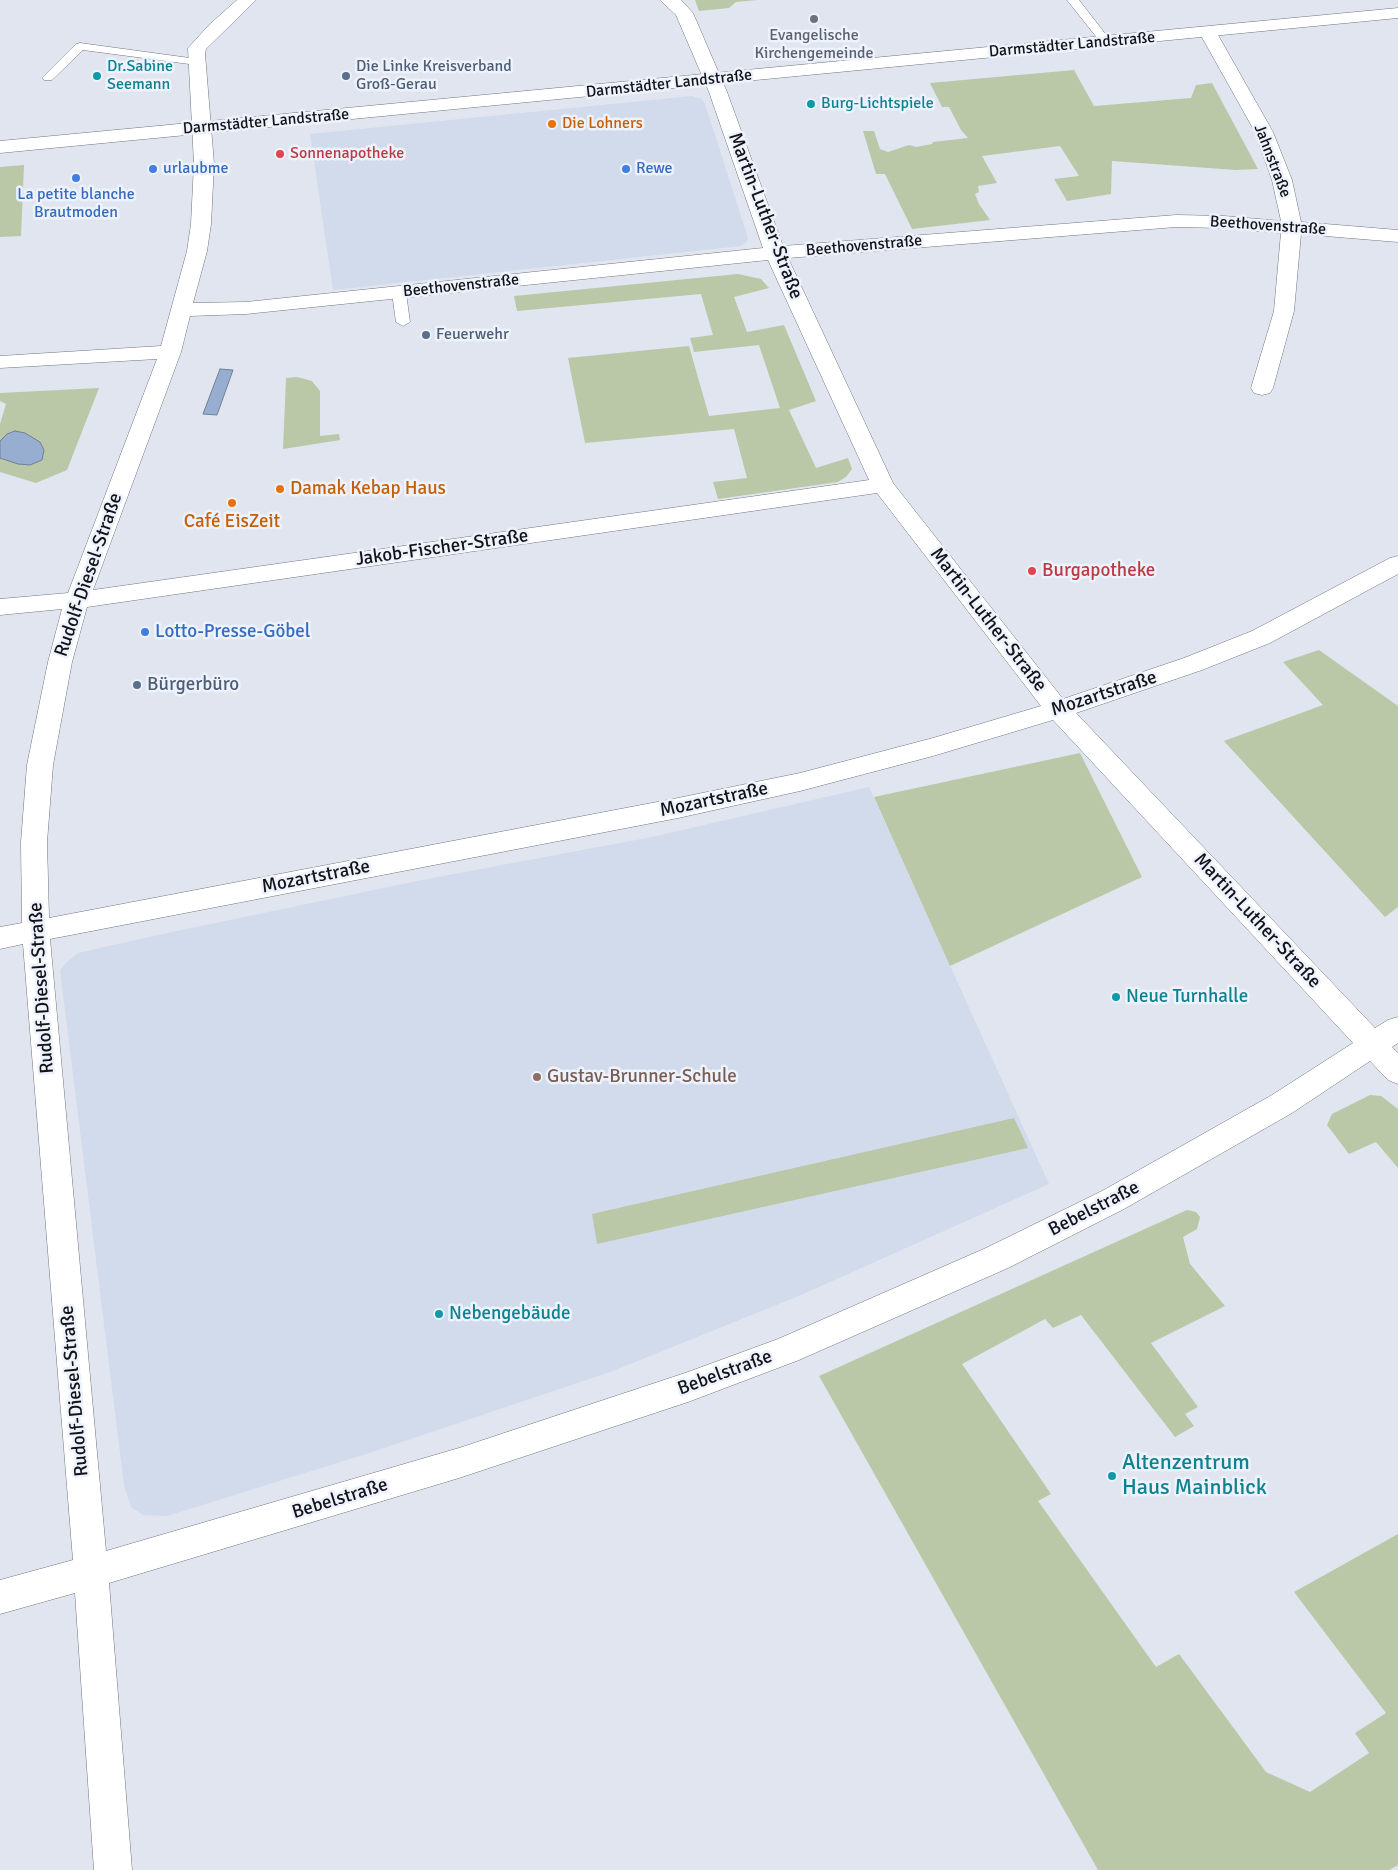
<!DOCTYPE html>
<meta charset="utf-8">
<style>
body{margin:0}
canvas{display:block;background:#e0e5ef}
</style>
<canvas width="1398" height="1870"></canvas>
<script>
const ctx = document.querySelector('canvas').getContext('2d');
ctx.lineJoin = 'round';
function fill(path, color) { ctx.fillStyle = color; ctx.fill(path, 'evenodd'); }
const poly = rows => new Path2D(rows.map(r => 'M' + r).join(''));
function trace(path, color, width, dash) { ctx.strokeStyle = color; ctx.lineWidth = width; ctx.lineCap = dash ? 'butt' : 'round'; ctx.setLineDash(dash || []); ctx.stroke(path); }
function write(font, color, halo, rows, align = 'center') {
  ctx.font = font + ' Signika,sans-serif'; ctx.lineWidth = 5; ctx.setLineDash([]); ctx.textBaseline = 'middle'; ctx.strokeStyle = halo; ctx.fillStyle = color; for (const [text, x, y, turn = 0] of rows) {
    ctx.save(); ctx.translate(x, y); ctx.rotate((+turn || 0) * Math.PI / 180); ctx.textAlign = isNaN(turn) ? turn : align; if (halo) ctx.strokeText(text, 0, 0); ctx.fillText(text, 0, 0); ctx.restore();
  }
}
fill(poly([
 [692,96,702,99,705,104,748,238,747,242,741,246,333,290,310,134],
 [869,787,1049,1184,801,1295,613,1371,366,1454,167,1516,143,1515,131,1507,124,1485,60,970,67,962,78,953,153,936,422,880,652,837]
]), '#d2dbeb');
fill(poly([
 [695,0,757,0,736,2,729,8,699,11],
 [1074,70,1094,106,1191,98,1196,85,1212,83,1258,169,1236,170,1112,161,1111,194,1067,201,1054,179,1079,176,1060,146,982,156,997,183,978,186,979,192,975,194,979,204,990,220,912,229,885,174,876,174,863,131,874,131,880,149,888,152,909,145,916,147,932,144,933,142,968,138,961,130,949,107,942,107,930,83],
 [24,165,21,236,0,237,0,167],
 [738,274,761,279,769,288,734,297,747,332,784,325,816,401,789,410,816,468,848,458,852,469,846,477,838,482,718,499,713,482,747,478,734,429,585,443,568,358,689,346,709,416,780,408,759,345,694,352,690,338,713,335,701,294,517,311,514,296],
 [297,377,312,381,320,391,320,436,339,434,340,440,283,449,286,378],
 [99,388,67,470,36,483,0,472,0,424,6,404,0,401,0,393],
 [1319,650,1398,706,1398,907,1385,917,1224,741,1323,705,1283,662],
 [1080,753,1142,877,950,966,874,797],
 [1370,1095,1381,1096,1398,1109,1398,1168,1376,1142,1349,1154,1327,1125,1332,1114],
 [1014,1118,1028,1148,597,1244,592,1214],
 [1187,1210,1196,1212,1200,1217,1197,1229,1183,1237,1190,1264,1225,1306,1151,1343,1198,1407,1185,1414,1194,1426,1175,1437,1081,1315,1053,1328,1045,1319,962,1364,1051,1494,1038,1501,1156,1667,1179,1654,1266,1772,1310,1792,1369,1753,1355,1733,1386,1713,1294,1592,1398,1534,1398,1865,1389,1870,1098,1870,819,1376]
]), '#bac8a7');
const water = poly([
 [220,369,233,370,217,415,203,414,220,369],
 [15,431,25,433,40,442,44,450,42,460,30,465,18,464,0,458,0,441,7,434,15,431]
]);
fill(water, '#97aed0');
trace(water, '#6f8098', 1);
const lane = poly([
 [1067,0,1079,0,1110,40,1112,42,1110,44,1102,44,1067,0],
 [80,43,197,59,203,62,197,65,83,50,52,80,44,80,42,78,76,44,80,43],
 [399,289,406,293,410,322,403,326,396,322,392,293,399,289]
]);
const street = poly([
 [237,0,256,0,206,49,205,54,214,164,211,224,207,251,193,303,246,302,763,248,709,92,676,15,660,0,681,0,693,13,727,92,783,246,1176,215,1224,216,1281,221,1272,180,1255,132,1199,32,1202,28,1208,27,1214,28,1273,132,1292,180,1301,222,1398,230,1398,242,1301,234,1294,311,1273,388,1270,393,1262,395,1254,393,1251,388,1274,311,1281,233,1224,228,1176,227,788,258,893,483,1063,699,1184,658,1252,631,1390,558,1398,556,1398,574,1270,643,1202,670,1076,713,1375,1028,1388,1020,1398,1017,1398,1043,1392,1047,1398,1053,1398,1084,1388,1080,1370,1061,1292,1113,1124,1209,1008,1268,799,1360,688,1402,459,1478,109,1583,132,1870,94,1870,75,1593,0,1614,0,1580,73,1560,23,944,0,949,0,927,22,923,21,842,27,765,48,662,62,609,0,615,0,599,68,593,157,359,0,368,0,356,161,346,187,251,191,224,194,164,188,48,210,24,237,0],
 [768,260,869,480,93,590,181,352,190,316,246,314,768,260],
 [877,493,1041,706,933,738,800,773,678,798,49,918,47,842,53,765,72,662,87,607,877,493],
 [1053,720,1353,1043,1272,1095,1102,1191,986,1248,778,1339,688,1372,459,1448,106,1551,50,939,678,818,800,791,933,756,1053,720]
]);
const primary = poly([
 [1398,8,1398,18,0,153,0,141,1398,8]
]);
trace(lane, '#71767f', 1);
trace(street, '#71767f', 1);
trace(primary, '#71767f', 1);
fill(lane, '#fff');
fill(street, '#fff');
fill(primary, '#fff');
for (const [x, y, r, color] of [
 [814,19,5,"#6b7280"],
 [97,76,5,"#0f9aa8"],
 [346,76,5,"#5c6f8a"],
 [811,104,5,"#0f9aa8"],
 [552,124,5,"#e8710a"],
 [280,154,5,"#e0444e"],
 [153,169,5,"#3f7fe0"],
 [626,169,5,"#3f7fe0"],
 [76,178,5,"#3f7fe0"],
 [426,335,5,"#5c6f8a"],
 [280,489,5,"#e8710a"],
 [232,503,5,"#e8710a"],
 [1032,571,5,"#e0444e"],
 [145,632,5,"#3f7fe0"],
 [137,685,5,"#5c6f8a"],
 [1116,997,5,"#0f9aa8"],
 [537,1077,5,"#8d6e63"],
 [439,1314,5,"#0f9aa8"],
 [1112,1476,5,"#0f9aa8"]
]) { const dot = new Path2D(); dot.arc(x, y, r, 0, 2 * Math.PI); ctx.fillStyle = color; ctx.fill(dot); trace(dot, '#edf2fd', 2); }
write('16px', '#5b616d', '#edf2fd', [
 ["Evangelische",814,36],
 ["Kirchengemeinde",814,54]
]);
write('16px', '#111316', '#edf2fd', [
 ["Darmstädter Landstraße",1072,45,-5],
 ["Darmstädter Landstraße",669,84,-6],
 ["Darmstädter Landstraße",266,122,-5],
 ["Jahnstraße",1272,161,69],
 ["Beethovenstraße",1268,226,4],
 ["Beethovenstraße",864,246,-5],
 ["Beethovenstraße",461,286,-6]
]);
write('16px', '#0d838f', '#edf2fd', [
 ["Dr.Sabine",107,67],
 ["Seemann",107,85],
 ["Burg-Lichtspiele",821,104]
], 'left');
write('16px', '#4e5e75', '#edf2fd', [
 ["Die Linke Kreisverband",356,67],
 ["Groß-Gerau",356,85],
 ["Feuerwehr",436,335]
], 'left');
write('16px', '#c56008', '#edf2fd', [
 ["Die Lohners",562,124]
], 'left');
write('16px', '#be3a42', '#edf2fd', [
 ["Sonnenapotheke",290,154]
], 'left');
write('16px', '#366cbe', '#edf2fd', [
 ["urlaubme",163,169],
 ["Rewe",636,169],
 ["La petite blanche",76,195,"center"],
 ["Brautmoden",76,213,"center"]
], 'left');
write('19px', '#111316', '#edf2fd', [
 ["Martin-Luther-Straße",765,216,69],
 ["Jakob-Fischer-Straße",442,548,-8],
 ["Rudolf-Diesel-Straße",89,575,-71],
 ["Martin-Luther-Straße",988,620,52],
 ["Mozartstraße",1104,694,-18],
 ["Mozartstraße",714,800,-12],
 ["Mozartstraße",316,877,-11],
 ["Martin-Luther-Straße",1257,921,47],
 ["Rudolf-Diesel-Straße",42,988,-94],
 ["Bebelstraße",1094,1209,-27],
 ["Bebelstraße",725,1373,-20],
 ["Rudolf-Diesel-Straße",75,1391,-95],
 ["Bebelstraße",340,1499,-17]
]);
write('19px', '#c56008', '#edf2fd', [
 ["Damak Kebap Haus",290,489],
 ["Café EisZeit",232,522,"center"]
], 'left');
write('19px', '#be3a42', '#edf2fd', [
 ["Burgapotheke",1042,571]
], 'left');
write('19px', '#366cbe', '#edf2fd', [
 ["Lotto-Presse-Göbel",155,632]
], 'left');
write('19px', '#4e5e75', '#edf2fd', [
 ["Bürgerbüro",147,685]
], 'left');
write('19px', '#0d838f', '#edf2fd', [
 ["Neue Turnhalle",1126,997],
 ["Nebengebäude",449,1314]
], 'left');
write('19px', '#785e54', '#edf2fd', [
 ["Gustav-Brunner-Schule",547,1077]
], 'left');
write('22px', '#0d838f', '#edf2fd', [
 ["Altenzentrum",1122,1463],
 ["Haus Mainblick",1122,1488]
], 'left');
</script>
